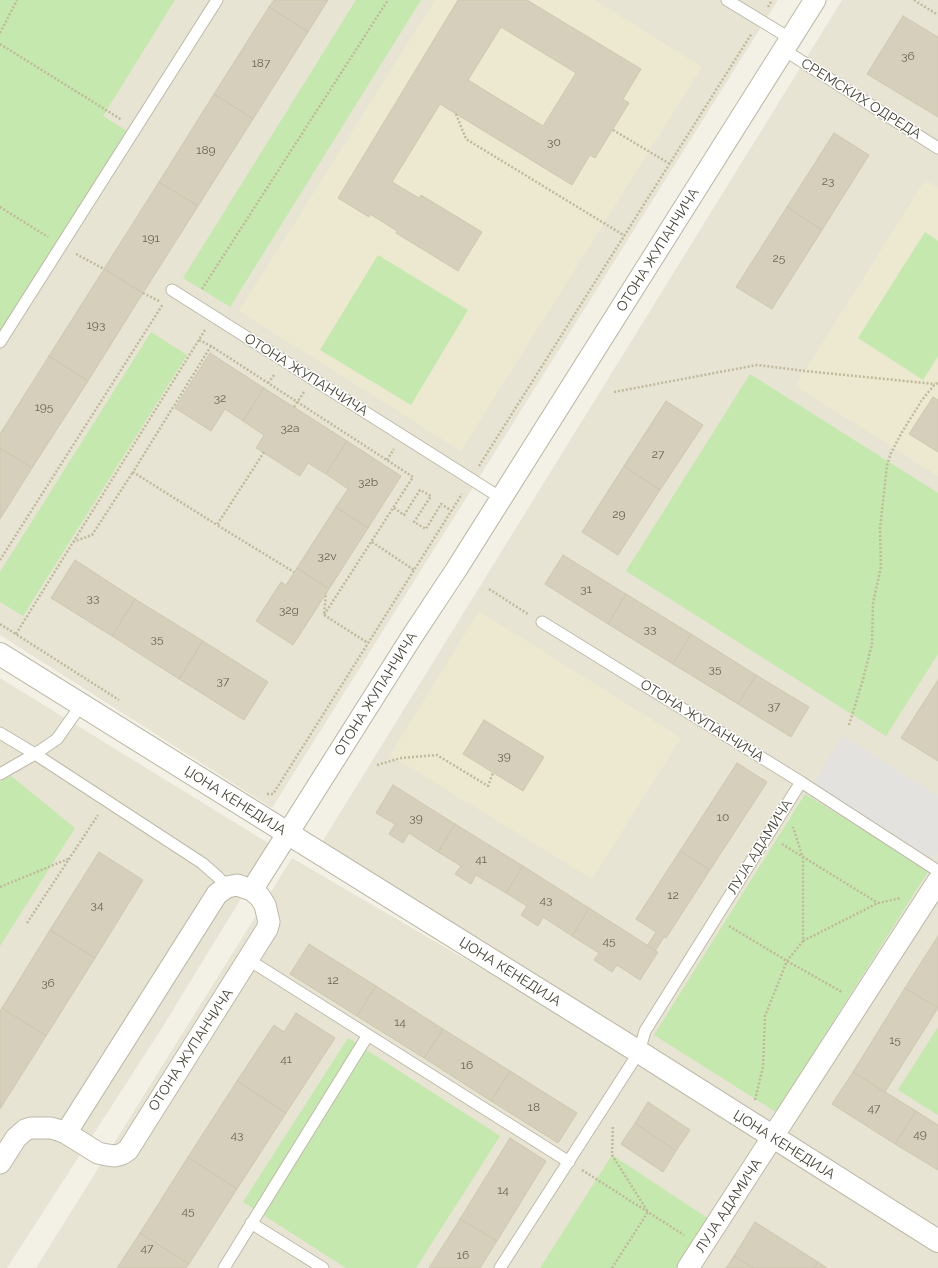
<!DOCTYPE html>
<meta charset="utf-8">
<style>
body{margin:0}
canvas{display:block;background:#f3f1e6}
</style>
<canvas width="938" height="1268"></canvas>
<script>
const ctx = document.querySelector('canvas').getContext('2d');
ctx.lineJoin = 'round';
function fill(path, color) { ctx.fillStyle = color; ctx.fill(path, 'evenodd'); }
const poly = rows => new Path2D(rows.map(r => 'M' + r).join(''));
function trace(path, color, width, dash) { ctx.strokeStyle = color; ctx.lineWidth = width; ctx.lineCap = dash ? 'butt' : 'round'; ctx.setLineDash(dash || []); ctx.stroke(path); }
function write(font, color, halo, rows, align = 'center') {
  ctx.font = font + ' Raleway,sans-serif'; ctx.lineWidth = 3; ctx.setLineDash([]); ctx.textBaseline = 'middle'; ctx.strokeStyle = halo; ctx.fillStyle = color; for (const [text, x, y, turn = 0] of rows) {
    ctx.save(); ctx.translate(x, y); ctx.rotate((+turn || 0) * Math.PI / 180); ctx.textAlign = isNaN(turn) ? turn : align; if (halo) ctx.strokeText(text, 0, 0); ctx.fillText(text, 0, 0); ctx.restore();
  }
}
fill(poly([
 [0,0,778,0,272,808,0,635],
 [842,0,938,0,938,1236,322,842],
 [0,678,273,846,162,1028,7,1268,0,1268],
 [292,858,794,1151,938,1242,938,1268,36,1268]
]), '#e7e4d4');
fill(poly([
 [435,0,595,0,702,67,461,451,239,311],
 [925,180,938,188,938,476,795,386],
 [479,611,681,738,592,879,390,755]
]), '#ece9d0');
fill(poly([
 [0,0,175,0,103,116,127,131,0,332],
 [356,0,421,0,230,307,183,278],
 [925,232,938,241,938,356,923,380,858,338],
 [378,255,468,310,411,405,320,350],
 [151,332,187,355,23,616,0,602,0,572],
 [750,374,938,493,938,654,886,736,626,571],
 [11,776,75,828,0,946,0,782],
 [805,794,929,870,776,1112,654,1035],
 [938,1027,938,1115,898,1090],
 [348,1038,500,1136,416,1268,346,1268,243,1202],
 [612,1155,712,1221,682,1268,540,1268]
]), '#c5e8ae');
fill(poly([
 [843,736,938,796,938,851,933,859,813,784]
]), '#e4e2de');
const building = poly([
 [274,0,328,0,308,32,269,7,274,0],
 [458,0,527,0,641,69,623,99,629,103,595,158,590,155,572,185,440,104,392,182,419,198,421,195,482,232,458,271,396,233,397,231,370,214,369,217,338,198,458,0],
 [501,27,576,73,543,126,468,80,501,27],
 [269,7,308,32,253,119,214,94,269,7],
 [903,16,938,37,938,117,867,74,903,16],
 [214,94,253,119,198,206,159,182,214,94],
 [834,133,869,155,822,230,787,207,834,133],
 [159,182,198,206,143,293,104,269,159,182],
 [787,207,822,230,772,309,736,287,787,207],
 [104,269,143,293,88,381,49,356,104,269],
 [210,353,264,388,243,421,225,409,211,431,175,408,210,353],
 [49,356,88,381,32,468,0,448,0,434,49,356],
 [264,388,347,441,326,474,308,463,300,476,256,448,264,435,243,421,264,388],
 [933,397,938,400,938,452,909,434,933,397],
 [666,401,703,425,660,490,624,466,666,401],
 [347,441,401,476,368,528,336,507,348,489,326,474,347,441],
 [0,448,32,468,0,519,0,448],
 [624,466,660,490,618,555,582,532,624,466],
 [336,507,368,528,329,589,297,568,336,507],
 [563,555,626,594,608,624,545,584,563,555],
 [75,560,135,599,112,636,51,598,75,560],
 [297,568,329,589,293,645,256,621,281,582,286,585,297,568],
 [626,594,691,634,673,664,608,624,626,594],
 [135,599,203,641,179,679,112,636,135,599],
 [691,634,756,675,738,704,673,664,691,634],
 [203,641,268,682,244,720,179,679,203,641],
 [756,675,809,707,791,737,738,704,756,675],
 [938,680,938,761,901,738,938,680],
 [484,720,544,757,523,791,463,754,484,720],
 [737,763,767,782,710,870,680,851,737,763],
 [393,785,455,824,438,852,409,833,403,843,389,834,395,824,376,813,393,785],
 [455,824,523,866,506,893,476,875,471,884,455,874,461,866,438,852,455,824],
 [680,851,710,870,666,938,664,937,655,951,647,946,656,932,636,919,680,851],
 [99,852,143,880,95,958,50,930,99,852],
 [523,866,589,908,572,936,543,917,538,926,521,915,527,906,506,893,523,866],
 [589,908,658,952,640,980,617,965,612,972,594,960,599,953,572,936,589,908],
 [50,930,95,958,46,1036,2,1008,50,930],
 [938,936,938,1008,905,988,938,936],
 [309,944,376,986,357,1016,290,974,309,944],
 [376,986,443,1029,424,1058,357,1016,376,986],
 [905,988,938,1008,885,1092,853,1072,905,988],
 [2,1008,46,1036,0,1109,0,1011,2,1008],
 [296,1013,335,1038,286,1113,237,1081,274,1025,284,1032,296,1013],
 [443,1029,510,1071,491,1101,424,1058,443,1029],
 [510,1071,577,1113,558,1143,491,1101,510,1071],
 [853,1072,916,1111,895,1144,832,1104,853,1072],
 [237,1081,286,1113,237,1189,188,1157,237,1081],
 [648,1102,690,1130,676,1151,635,1123,648,1102],
 [916,1111,938,1125,938,1170,895,1144,916,1111],
 [635,1123,676,1151,663,1172,621,1144,635,1123],
 [510,1138,546,1161,497,1241,460,1219,510,1138],
 [188,1157,237,1189,189,1264,140,1233,188,1157],
 [460,1219,497,1241,480,1268,429,1268,460,1219],
 [755,1222,818,1262,814,1268,754,1268,734,1256,755,1222],
 [140,1233,189,1264,186,1268,117,1268,140,1233],
 [734,1256,754,1268,726,1268,734,1256],
 [818,1262,827,1268,814,1268,818,1262]
]);
fill(building, '#d5cfbb');
trace(building, '#d0c8ae', 1);
const service = poly([
 [727,0,791,39],
 [784,50,938,148],
 [172,290,501,498],
 [0,342,217,0],
 [542,622,801,782,938,871],
 [0,733,35,754,202,863,218,877,227,887],
 [0,774,35,754,57,739,81,705],
 [249,960,569,1162],
 [251,1223,323,1268],
 [224,1268,368,1035],
 [500,1268,639,1052,645,1031,801,782]
]);
const minor = poly([
 [252,890,411,638,456,570,815,0],
 [0,1163,16,1138,25,1130,31,1128,51,1128,58,1130,66,1133,98,1153,107,1155,115,1156,122,1154,128,1150,267,929,269,922,265,905,260,897,252,890,237,885,227,887,217,894,66,1133],
 [688,1268,938,881]
]);
const tertiary = poly([
 [0,654,639,1052,938,1241]
]);
trace(service, '#bfbaa8', 13);
trace(minor, '#bfbaa8', 23);
trace(tertiary, '#bfbaa8', 24);
trace(poly([
 [914,0,938,15],
 [768,7,772,0],
 [0,33,17,0],
 [0,44,122,120],
 [456,114,466,139,625,236],
 [613,130,670,164],
 [0,207,48,237],
 [76,254,104,269],
 [202,289,388,0],
 [143,293,159,301],
 [199,340,211,346,413,477,324,615,326,593],
 [211,346,133,472,217,525],
 [268,383,275,374],
 [614,392,757,365,805,371,935,384],
 [294,407,304,392],
 [264,452,217,525,294,572],
 [387,460,394,449],
 [479,466,752,33],
 [394,508,404,515,420,490,431,496,414,522,426,529,441,504,452,511],
 [73,542,92,535,133,472],
 [372,542,414,570],
 [0,560,163,304],
 [489,589,528,614],
 [324,615,368,643],
 [0,624,119,700],
 [16,634,205,330],
 [849,725,862,683,872,644,873,603,881,567,880,529,887,465,891,453,902,432,922,400,935,384,938,383],
 [377,765,401,758,437,755,488,786,493,773],
 [267,794,273,794,462,494],
 [782,844,878,903],
 [0,887,68,859],
 [27,923,98,815],
 [729,926,787,961,842,992],
 [803,941,878,903,901,898],
 [755,1100,763,1067,765,1016,787,961,803,941,803,858,793,827],
 [582,1170,684,1235],
 [612,1268,648,1212,612,1155,613,1125]
]), '#c0b99a', 2.5, [2, 2]);
trace(service, '#fff', 11);
trace(minor, '#fff', 21);
trace(tertiary, '#fff', 22);
write('12px', '#6a6556', null, [
 ["36",908,56],
 ["187",261,63],
 ["30",554,142],
 ["189",206,150],
 ["23",828,181],
 ["191",151,238],
 ["25",779,258],
 ["193",96,325],
 ["32",220,398],
 ["195",44,407],
 ["32a",290,428],
 ["27",658,454],
 ["32b",368,482],
 ["29",619,514],
 ["32v",327,556],
 ["31",586,589],
 ["33",93,598],
 ["32g",289,610],
 ["33",650,629],
 ["35",157,639],
 ["35",715,669],
 ["37",223,681],
 ["37",774,706],
 ["39",504,756],
 ["10",723,817],
 ["39",416,818],
 ["41",481,859],
 ["12",673,895],
 ["43",546,900],
 ["34",97,905],
 ["45",609,941],
 ["12",333,980],
 ["36",48,983],
 ["14",400,1022],
 ["15",895,1040],
 ["41",286,1059],
 ["16",467,1065],
 ["18",534,1107],
 ["47",874,1108],
 ["49",920,1134],
 ["43",237,1135],
 ["14",503,1190],
 ["45",188,1211],
 ["47",147,1248],
 ["16",463,1255]
]);
write('14px', '#464235', '#fff', [
 ["СРЕМСКИХ ОДРЕДА",861,99,32],
 ["ОТОНА ЖУПАНЧИЧА",658,250,-58],
 ["ОТОНА ЖУПАНЧИЧА",306,375,32],
 ["ОТОНА ЖУПАНЧИЧА",376,694,-58],
 ["ОТОНА ЖУПАНЧИЧА",702,721,32],
 ["ЏОНА КЕНЕДИЈА",235,801,32],
 ["ЛУЈА АДАМИЧА",760,847,-58],
 ["ЏОНА КЕНЕДИЈА",510,972,32],
 ["ОТОНА ЖУПАНЧИЧА",191,1050,-57],
 ["ЏОНА КЕНЕДИЈА",784,1145,32],
 ["ЛУЈА АДАМИЧА",729,1206,-57]
]);
</script>
